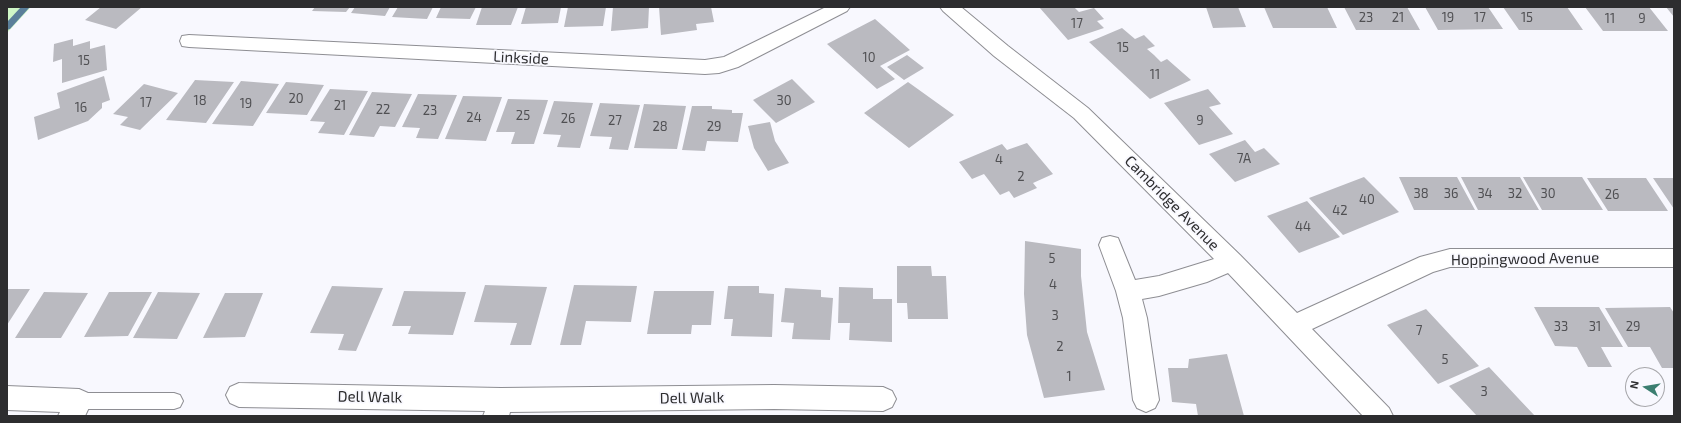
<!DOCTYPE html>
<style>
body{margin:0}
#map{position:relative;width:1681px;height:423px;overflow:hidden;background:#f8f8fe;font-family:"Exo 2",sans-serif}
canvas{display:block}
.frame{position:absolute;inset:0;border:8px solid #2d2d2f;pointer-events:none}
.north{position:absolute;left:1625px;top:367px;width:40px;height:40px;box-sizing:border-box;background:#f8f8fe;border:1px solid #a7a7ab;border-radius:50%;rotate:282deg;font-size:11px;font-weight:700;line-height:16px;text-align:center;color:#2d2d2f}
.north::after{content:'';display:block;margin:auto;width:14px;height:18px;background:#3b7e70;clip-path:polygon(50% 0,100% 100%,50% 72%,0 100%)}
</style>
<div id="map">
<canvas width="1681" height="423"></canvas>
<div class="frame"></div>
<div class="north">N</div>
</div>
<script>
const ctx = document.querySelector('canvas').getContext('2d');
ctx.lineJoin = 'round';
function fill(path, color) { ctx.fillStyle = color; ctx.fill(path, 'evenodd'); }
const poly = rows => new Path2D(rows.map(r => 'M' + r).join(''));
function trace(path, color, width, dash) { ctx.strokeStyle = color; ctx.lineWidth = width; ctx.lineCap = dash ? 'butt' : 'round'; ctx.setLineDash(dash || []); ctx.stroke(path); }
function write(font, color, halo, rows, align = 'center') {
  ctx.font = font + ' "Exo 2",sans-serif'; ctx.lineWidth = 3.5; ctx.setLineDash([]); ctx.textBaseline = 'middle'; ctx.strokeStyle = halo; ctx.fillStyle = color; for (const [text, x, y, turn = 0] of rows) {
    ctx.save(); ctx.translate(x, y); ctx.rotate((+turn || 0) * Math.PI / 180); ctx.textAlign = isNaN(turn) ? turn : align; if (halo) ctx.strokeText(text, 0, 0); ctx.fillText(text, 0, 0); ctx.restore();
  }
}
fill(poly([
 [7,7,31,7,7,33]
]), '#cff7c7');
fill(poly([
 [21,7,30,7,10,29,7,30,7,22,21,7]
]), '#5b7f9a');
fill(poly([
 [101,7,142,7,116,29,85,20],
 [315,7,350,7,346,12,312,11],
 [355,7,390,7,385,16,351,13],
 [398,7,433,7,427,19,392,17],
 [441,7,476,7,470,19,436,18],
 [482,7,518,7,511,25,476,25],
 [526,7,561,7,558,23,521,24],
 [568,7,606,7,603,26,564,27],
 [613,7,649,7,648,28,611,31],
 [659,7,693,7,694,8,711,7,714,22,696,24,697,30,661,35],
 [1039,7,1074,7,1079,12,1094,8,1104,19,1097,21,1104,28,1068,40],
 [1206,7,1238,7,1246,27,1213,28],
 [1264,7,1327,7,1337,28,1273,28],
 [1344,7,1407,7,1420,30,1356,30],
 [1425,7,1488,7,1503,29,1438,30],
 [1503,7,1567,7,1583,30,1519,30],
 [1585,7,1649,7,1668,31,1603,31],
 [1666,7,1674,7,1674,17],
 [875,19,910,50,880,66,895,79,877,89,827,44],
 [1122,28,1135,39,1144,35,1155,46,1147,49,1154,55,1161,62,1167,59,1191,80,1150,99,1089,42],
 [73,39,73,46,90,41,90,49,105,45,107,70,62,83,62,59,53,62,54,44],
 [907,55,924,68,904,80,887,67],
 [104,76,110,100,102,103,102,108,88,121,38,140,34,117,60,108,57,93],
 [792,79,815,102,776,123,753,100],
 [195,80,234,82,206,123,166,120],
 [241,81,279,84,253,126,212,124],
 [286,82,324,85,307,115,266,113],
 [908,82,954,115,909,148,864,113],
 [144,84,178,93,140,130,120,125,128,117,113,114],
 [330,89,368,91,344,135,318,133,325,122,310,121],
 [1208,89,1221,104,1209,107,1233,134,1199,145,1164,103],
 [372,92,412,94,395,127,380,126,374,137,349,135],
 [418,94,457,95,438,139,416,138,420,128,402,127],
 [463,96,502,97,486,141,445,139],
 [508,99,548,100,534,144,511,144,515,132,496,132],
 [554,101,593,103,580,148,557,147,561,135,543,134],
 [600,103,640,105,628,150,609,149,612,137,590,136],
 [644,104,686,106,677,149,634,148],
 [692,106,712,106,712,109,732,110,732,113,743,113,738,142,707,141,705,151,682,150],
 [770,122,775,141,789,163,768,171,754,148,748,126],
 [1245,140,1255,152,1264,148,1280,164,1235,182,1209,154],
 [1027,143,1053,174,1033,183,1037,188,1014,198,1009,191,1000,195,984,174,972,179,959,162,1002,144,1007,150],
 [1364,177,1399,212,1343,235,1309,198],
 [1399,177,1457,177,1475,210,1414,210],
 [1461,177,1520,177,1539,210,1478,210],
 [1523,177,1582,177,1603,210,1542,210],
 [1587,178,1646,178,1668,211,1608,211],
 [1653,178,1674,178,1674,209],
 [1307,201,1340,237,1299,253,1267,216],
 [1025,241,1081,249,1081,276,1087,332,1105,390,1044,398,1027,335,1024,294],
 [897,266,931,266,932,276,946,276,948,319,908,319,907,303,897,303],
 [485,285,547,287,531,345,510,345,517,323,474,322],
 [574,285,637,286,631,322,586,321,581,345,560,345],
 [332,286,383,288,356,351,338,350,344,334,310,333],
 [728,286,759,286,759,293,774,294,772,337,731,336,733,319,724,319],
 [839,287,873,288,873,299,892,299,892,342,849,340,850,323,838,323],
 [785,288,821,290,821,297,833,298,830,340,792,339,794,323,781,322],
 [7,289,30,289,7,325],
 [404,291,466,292,453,335,408,334,411,326,392,326],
 [654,291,714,291,711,325,692,325,691,334,647,334],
 [44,292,88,293,61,338,15,338],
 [109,292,152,292,128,336,84,337],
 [158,292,200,293,177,339,133,338],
 [225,293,263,293,245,337,203,338],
 [1534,307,1599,307,1623,347,1601,347,1612,367,1588,367,1577,347,1555,346],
 [1670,307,1674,313,1674,368,1662,368,1650,347,1628,347,1605,308],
 [1426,309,1452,337,1479,366,1438,384,1387,325],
 [1227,354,1244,416,1198,416,1196,404,1172,402,1168,368,1188,368,1189,359],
 [1489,367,1518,398,1535,416,1477,416,1449,386]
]), '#babac0');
const lane = poly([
 [79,393,174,393,180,395,183,401,180,407,174,409,79,409,73,407,70,401,73,395,79,393]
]);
const street = poly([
 [826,7,850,7,847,11,738,67,719,73,705,74,189,47,182,46,180,41,182,36,189,35,705,60,724,57,826,7],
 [940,7,961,7,1008,46,1088,108,1240,255,1297,313,1420,257,1450,249,1674,249,1674,267,1450,267,1433,272,1312,329,1389,408,1393,416,1363,416,1228,273,1207,282,1159,296,1142,299,1147,318,1159,400,1155,408,1146,412,1137,408,1133,400,1123,318,1116,291,1099,245,1102,238,1110,236,1118,238,1135,280,1159,276,1214,259,1074,118,994,56,943,11,940,7],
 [239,383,501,388,774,385,883,387,892,391,896,399,892,407,883,411,774,409,510,412,509,416,483,416,485,411,239,407,230,403,226,395,230,387,239,383],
 [7,386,79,389,88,393,92,401,85,416,58,416,60,412,7,410,7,386]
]);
trace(lane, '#8e8e93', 2);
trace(street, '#8e8e93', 2);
fill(lane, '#fff');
fill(street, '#fff');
write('13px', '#505053', null, [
 ["23",1366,18],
 ["21",1398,18],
 ["19",1448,18],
 ["17",1480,18],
 ["15",1527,18],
 ["11",1610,19],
 ["9",1642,19],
 ["17",1077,24],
 ["15",1123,48],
 ["10",869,58],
 ["15",84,61],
 ["11",1155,75],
 ["20",296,99],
 ["18",200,101],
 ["30",784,101],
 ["17",146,103],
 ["19",246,104],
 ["21",340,106],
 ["16",81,108],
 ["22",383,110],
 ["23",430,111],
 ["25",523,116],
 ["24",474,118],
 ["26",568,119],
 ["27",615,121],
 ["9",1200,121],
 ["28",660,127],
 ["29",714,127],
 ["7A",1244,159],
 ["4",999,160],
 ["2",1021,177],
 ["38",1421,194],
 ["36",1451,194],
 ["34",1485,194],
 ["32",1515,194],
 ["30",1548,194],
 ["26",1612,195],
 ["40",1367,200],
 ["42",1340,211],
 ["44",1303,227],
 ["5",1052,259],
 ["4",1053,285],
 ["3",1055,316],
 ["33",1561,327],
 ["31",1595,327],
 ["29",1633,327],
 ["7",1419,331],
 ["2",1060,347],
 ["5",1445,360],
 ["1",1069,377],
 ["3",1484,392]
]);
write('15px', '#2d2d2f', '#f8f8fe', [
 ["Linkside",521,58,3],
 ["Cambridge Avenue",1172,203,45],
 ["Hoppingwood Avenue",1525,259,-1],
 ["Dell Walk",370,397,1],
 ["Dell Walk",692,398,-1]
]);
</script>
